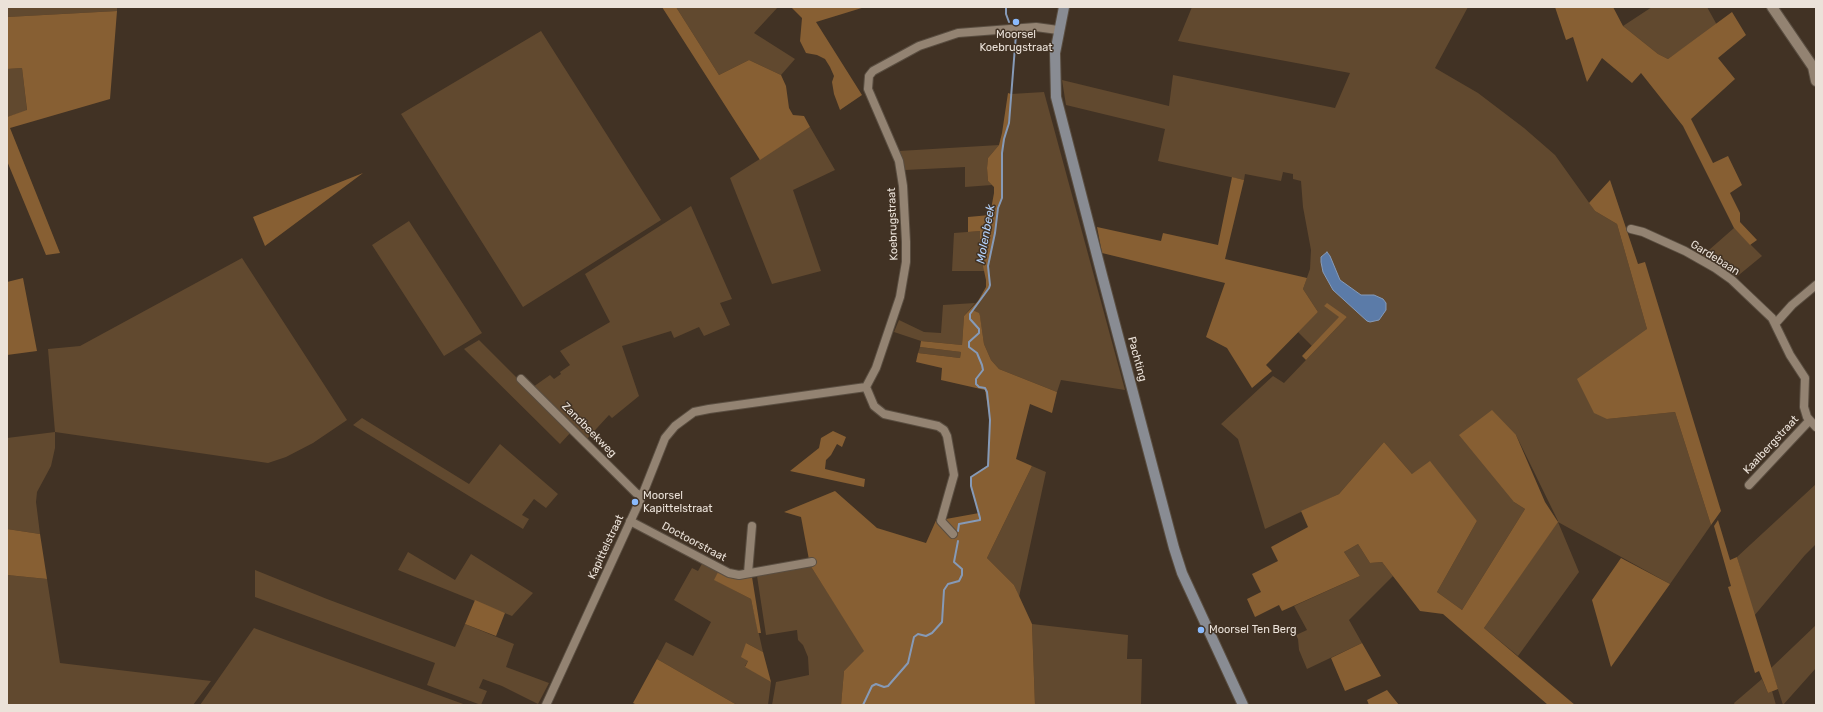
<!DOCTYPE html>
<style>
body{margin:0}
#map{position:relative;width:1823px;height:712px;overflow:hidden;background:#413224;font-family:Rubik,sans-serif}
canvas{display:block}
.frame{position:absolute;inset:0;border:8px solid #ebe2d9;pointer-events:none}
</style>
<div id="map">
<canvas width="1823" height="712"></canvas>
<div class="frame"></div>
</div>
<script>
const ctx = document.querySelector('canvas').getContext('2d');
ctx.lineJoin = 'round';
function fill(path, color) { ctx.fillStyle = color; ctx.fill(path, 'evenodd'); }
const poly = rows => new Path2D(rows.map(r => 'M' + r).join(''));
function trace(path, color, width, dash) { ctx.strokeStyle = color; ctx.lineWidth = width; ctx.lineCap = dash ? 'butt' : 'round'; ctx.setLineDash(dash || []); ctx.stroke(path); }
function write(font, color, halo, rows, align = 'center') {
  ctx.font = font + ' Rubik,sans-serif'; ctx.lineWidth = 3; ctx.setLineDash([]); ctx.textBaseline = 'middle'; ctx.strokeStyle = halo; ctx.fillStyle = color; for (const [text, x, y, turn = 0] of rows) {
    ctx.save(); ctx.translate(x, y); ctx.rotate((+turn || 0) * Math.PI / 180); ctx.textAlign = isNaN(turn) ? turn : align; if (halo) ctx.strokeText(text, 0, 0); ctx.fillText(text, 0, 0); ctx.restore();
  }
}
fill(poly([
 [7,7,117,7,117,11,7,17],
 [676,7,778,7,754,33,795,59,781,75,749,60,719,75],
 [1192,7,1468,7,1435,68,1478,93,1524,128,1555,155,1595,211,1617,224,1647,329,1607,419,1675,412,1711,525,1670,584,1558,522,1579,572,1518,656,1484,628,1558,521,1516,435,1514,502,1525,509,1462,610,1437,592,1477,521,1412,474,1384,442,1339,494,1265,529,1238,439,1221,424,1273,376,1284,383,1347,317,1324,306,1340,317,1312,346,1298,332,1318,312,1303,289,1310,269,1311,250,1303,207,1301,181,1293,179,1293,174,1283,172,1281,181,1245,174,1244,180,1158,161,1165,129,1066,105,1062,80,1169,106,1173,75,1335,108,1350,73,1178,41],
 [1652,7,1707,7,1717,25,1668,59,1658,54,1623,26],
 [541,31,661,220,523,307,401,114],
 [22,68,27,111,7,117,7,69],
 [1044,92,1125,390,1061,380,1057,392,999,369,991,360,984,344,980,317,972,310,978,304,990,285,988,266,995,233,998,208,1002,197,1002,153,1004,139,1009,123,1011,94],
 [810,127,835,170,793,190,821,271,772,284,730,178],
 [999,145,988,158,987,168,988,181,992,185,965,187,965,167,905,170,899,151],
 [691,206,732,299,720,303,730,325,704,336,699,327,674,338,671,331,622,346,639,396,612,418,609,415,586,440,533,387,550,375,554,379,561,374,560,372,570,365,560,351,610,322,585,274],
 [409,221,482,333,444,356,372,245],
 [1734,228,1762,256,1734,279,1701,257],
 [980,231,985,238,984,271,952,271,954,233],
 [242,258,347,420,313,443,286,457,268,463,55,432,55,448,51,466,37,492,36,502,40,534,7,529,7,438,55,432,48,349,80,346],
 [975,303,964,316,962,345,921,341,894,332,899,320,924,332,941,333,943,305],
 [479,340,571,432,560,444,464,349],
 [920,347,961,352,960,358,918,353],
 [362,418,469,484,500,444,558,494,546,508,534,499,522,515,529,519,523,529,353,425],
 [1032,466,1046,472,1019,597,1014,585,987,558],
 [1816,484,1816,544,1805,555,1754,616,1737,557],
 [1358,544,1370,563,1382,562,1393,576,1349,620,1362,643,1307,669,1299,650,1298,639,1296,635,1307,630,1294,606,1360,576,1344,552],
 [408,552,455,580,471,554,533,593,512,616,398,570],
 [703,562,719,570,715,580,751,599,763,652,746,643,748,661,745,666,771,682,768,705,737,705,657,659,666,642,693,656,711,622,674,600,692,568,698,571],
 [810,565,865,651,844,671,841,705,772,705,776,682,809,675,808,657,803,645,798,640,797,630,766,635,757,576],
 [255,570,327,599,455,647,465,624,514,644,506,667,549,683,538,704,502,686,483,679,479,688,487,691,481,705,427,685,435,663,255,597],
 [7,575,47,579,60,663,211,681,193,705,7,705],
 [1032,624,1128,635,1127,659,1142,659,1141,705,1035,705],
 [1816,625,1816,668,1783,705,1771,668],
 [254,628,286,640,466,705,200,705],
 [1762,679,1768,693,1772,691,1776,705,1735,705,1734,703]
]), '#61492f');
fill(poly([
 [662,7,676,7,719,75,749,60,781,75,786,86,789,108,793,115,804,116,810,127,760,160],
 [791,7,865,7,816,22,862,95,840,110,834,94,832,82,834,76,830,67,825,59,817,55,806,53,800,41,802,18],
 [1555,7,1613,7,1623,26,1658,54,1668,59,1732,12,1746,35,1718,58,1735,79,1691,119,1713,163,1728,156,1742,185,1730,193,1740,213,1740,222,1757,240,1750,245,1734,228,1683,126,1641,73,1632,83,1602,58,1587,82,1573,37,1566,40],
 [117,11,110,99,10,128,60,253,46,255,7,161,7,117,27,110,22,68,7,69,7,17],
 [1008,93,1011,94,1010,113,1002,153,1002,198,998,208,995,233,988,266,990,285,978,304,972,310,979,313,980,316,984,344,991,360,999,369,1057,392,1052,413,1030,404,1016,459,1032,466,987,558,1014,585,1032,624,1035,705,841,705,844,671,864,651,810,565,801,517,784,512,835,491,877,528,926,543,938,516,946,519,979,513,971,486,971,477,988,465,990,420,985,390,941,380,942,368,916,362,918,353,960,358,961,352,920,347,921,341,962,345,964,316,978,301,986,287,986,280,983,266,985,239,980,239,980,231,968,232,968,217,990,215,994,193,994,187,988,181,987,168,988,158,999,145,1002,133],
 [363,173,265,246,253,217],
 [1232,177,1244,180,1225,259,1307,278,1303,289,1318,312,1266,365,1272,371,1252,388,1227,348,1206,337,1225,283,1102,253,1097,227,1161,241,1163,233,1218,245],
 [1610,180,1638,264,1645,262,1721,511,1711,525,1675,412,1607,419,1594,413,1577,379,1647,329,1617,224,1595,211,1589,203],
 [23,278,37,351,7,355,7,282],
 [1327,303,1347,317,1306,360,1302,356,1339,317,1324,306],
 [1492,410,1516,435,1545,502,1558,522,1484,628,1575,705,1548,705,1443,614,1420,611,1382,562,1370,563,1358,544,1344,552,1360,576,1282,611,1279,605,1255,617,1247,599,1261,592,1252,574,1278,561,1271,547,1308,527,1301,511,1339,494,1384,442,1412,474,1430,461,1477,521,1437,592,1462,610,1525,509,1514,502,1459,435],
 [833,431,846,437,842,447,837,444,831,455,826,460,825,469,865,479,864,487,790,471,819,448,821,438],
 [1718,520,1730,560,1737,557,1778,689,1768,693,1759,671,1755,673,1728,587,1731,586,1714,526],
 [7,529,40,534,47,579,7,575],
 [1621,558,1670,584,1611,667,1592,600],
 [719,570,752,577,761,633,758,633,751,599,714,580],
 [475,600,505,613,496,636,465,624],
 [746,643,763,652,771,682,745,667,748,661,741,657],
 [1362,643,1381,676,1345,691,1331,658],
 [657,659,737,705,637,705,633,703],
 [1387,690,1399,705,1369,705,1367,700]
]), '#875f33');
const water = poly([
 [1327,252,1330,256,1340,280,1361,295,1374,295,1383,299,1386,303,1386,310,1379,320,1370,322,1367,321,1333,290,1323,272,1321,262,1321,257,1327,252]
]);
fill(water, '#5b7ba8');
trace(water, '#869ab7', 1);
trace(poly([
 [1006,7,1006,14,1009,22],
 [958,531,959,524,980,520,980,518,971,486,971,477,988,466,990,420,987,392,985,388,979,387,976,384,976,379,983,370,982,365,977,353,969,347,969,342,979,333,979,329,970,319,970,314,989,288,990,285,988,266,995,233,998,208,1002,198,1002,153,1004,139,1009,123,1016,34],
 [863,705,872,686,876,684,884,687,888,686,908,663,914,637,918,634,926,636,932,633,942,622,944,590,948,584,959,581,962,575,962,569,954,562,958,541]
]), '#869ab7', 2);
const minor = poly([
 [1631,229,1643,232,1685,251,1715,268,1732,280,1772,318,1790,355,1805,378,1804,407,1807,417,1816,427],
 [1775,324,1792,305,1816,285],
 [521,379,636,493,642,496],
 [866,387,876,368,900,297,906,262,906,242,903,186,899,161,868,89,869,76,873,71,919,46,958,33,1036,27,1058,30],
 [866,387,874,406,884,414,938,426,944,430,947,436,954,475,941,521,953,534],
 [1749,485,1809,421],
 [630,521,729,573,739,575,812,562],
 [748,573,752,526],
 [546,705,642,496,665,438,675,426,694,412,709,409,866,387]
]);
const tertiary = poly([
 [1772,7,1813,67,1816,81]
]);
const secondary = poly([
 [1064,7,1055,53,1056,97,1102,275,1174,548,1182,573,1243,705]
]);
trace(minor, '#5a4e41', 10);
trace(tertiary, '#5a4e41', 12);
trace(secondary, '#5a4e41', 12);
trace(minor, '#938372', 8);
trace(tertiary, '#938372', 10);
trace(secondary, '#898c93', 10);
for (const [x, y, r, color] of [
 [1016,22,4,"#8abafc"],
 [635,502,4,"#8abafc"],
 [1201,630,4,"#8abafc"]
]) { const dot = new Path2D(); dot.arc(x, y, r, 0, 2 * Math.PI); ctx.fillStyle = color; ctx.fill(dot); trace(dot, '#413224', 1.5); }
write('11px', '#ebe2d9', '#413224', [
 ["Moorsel",1016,35,"center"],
 ["Koebrugstraat",1016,48,"center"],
 ["Moorsel",643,496],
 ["Kapittelstraat",643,509],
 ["Moorsel Ten Berg",1209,630]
], 'left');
write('11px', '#ebe2d9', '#413224', [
 ["Koebrugstraat",893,224,-92],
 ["Gardebaan",1715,258,32],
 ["Pachting",1137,359,75],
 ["Zandbeekweg",589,430,45],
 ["Kaalbergstraat",1771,445,-47],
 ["Doctoorstraat",694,542,28],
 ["Kapittelstraat",606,547,-65]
]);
write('italic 12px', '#b3d1fa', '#413224', [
 ["Molenbeek",986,234,-80]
]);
</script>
